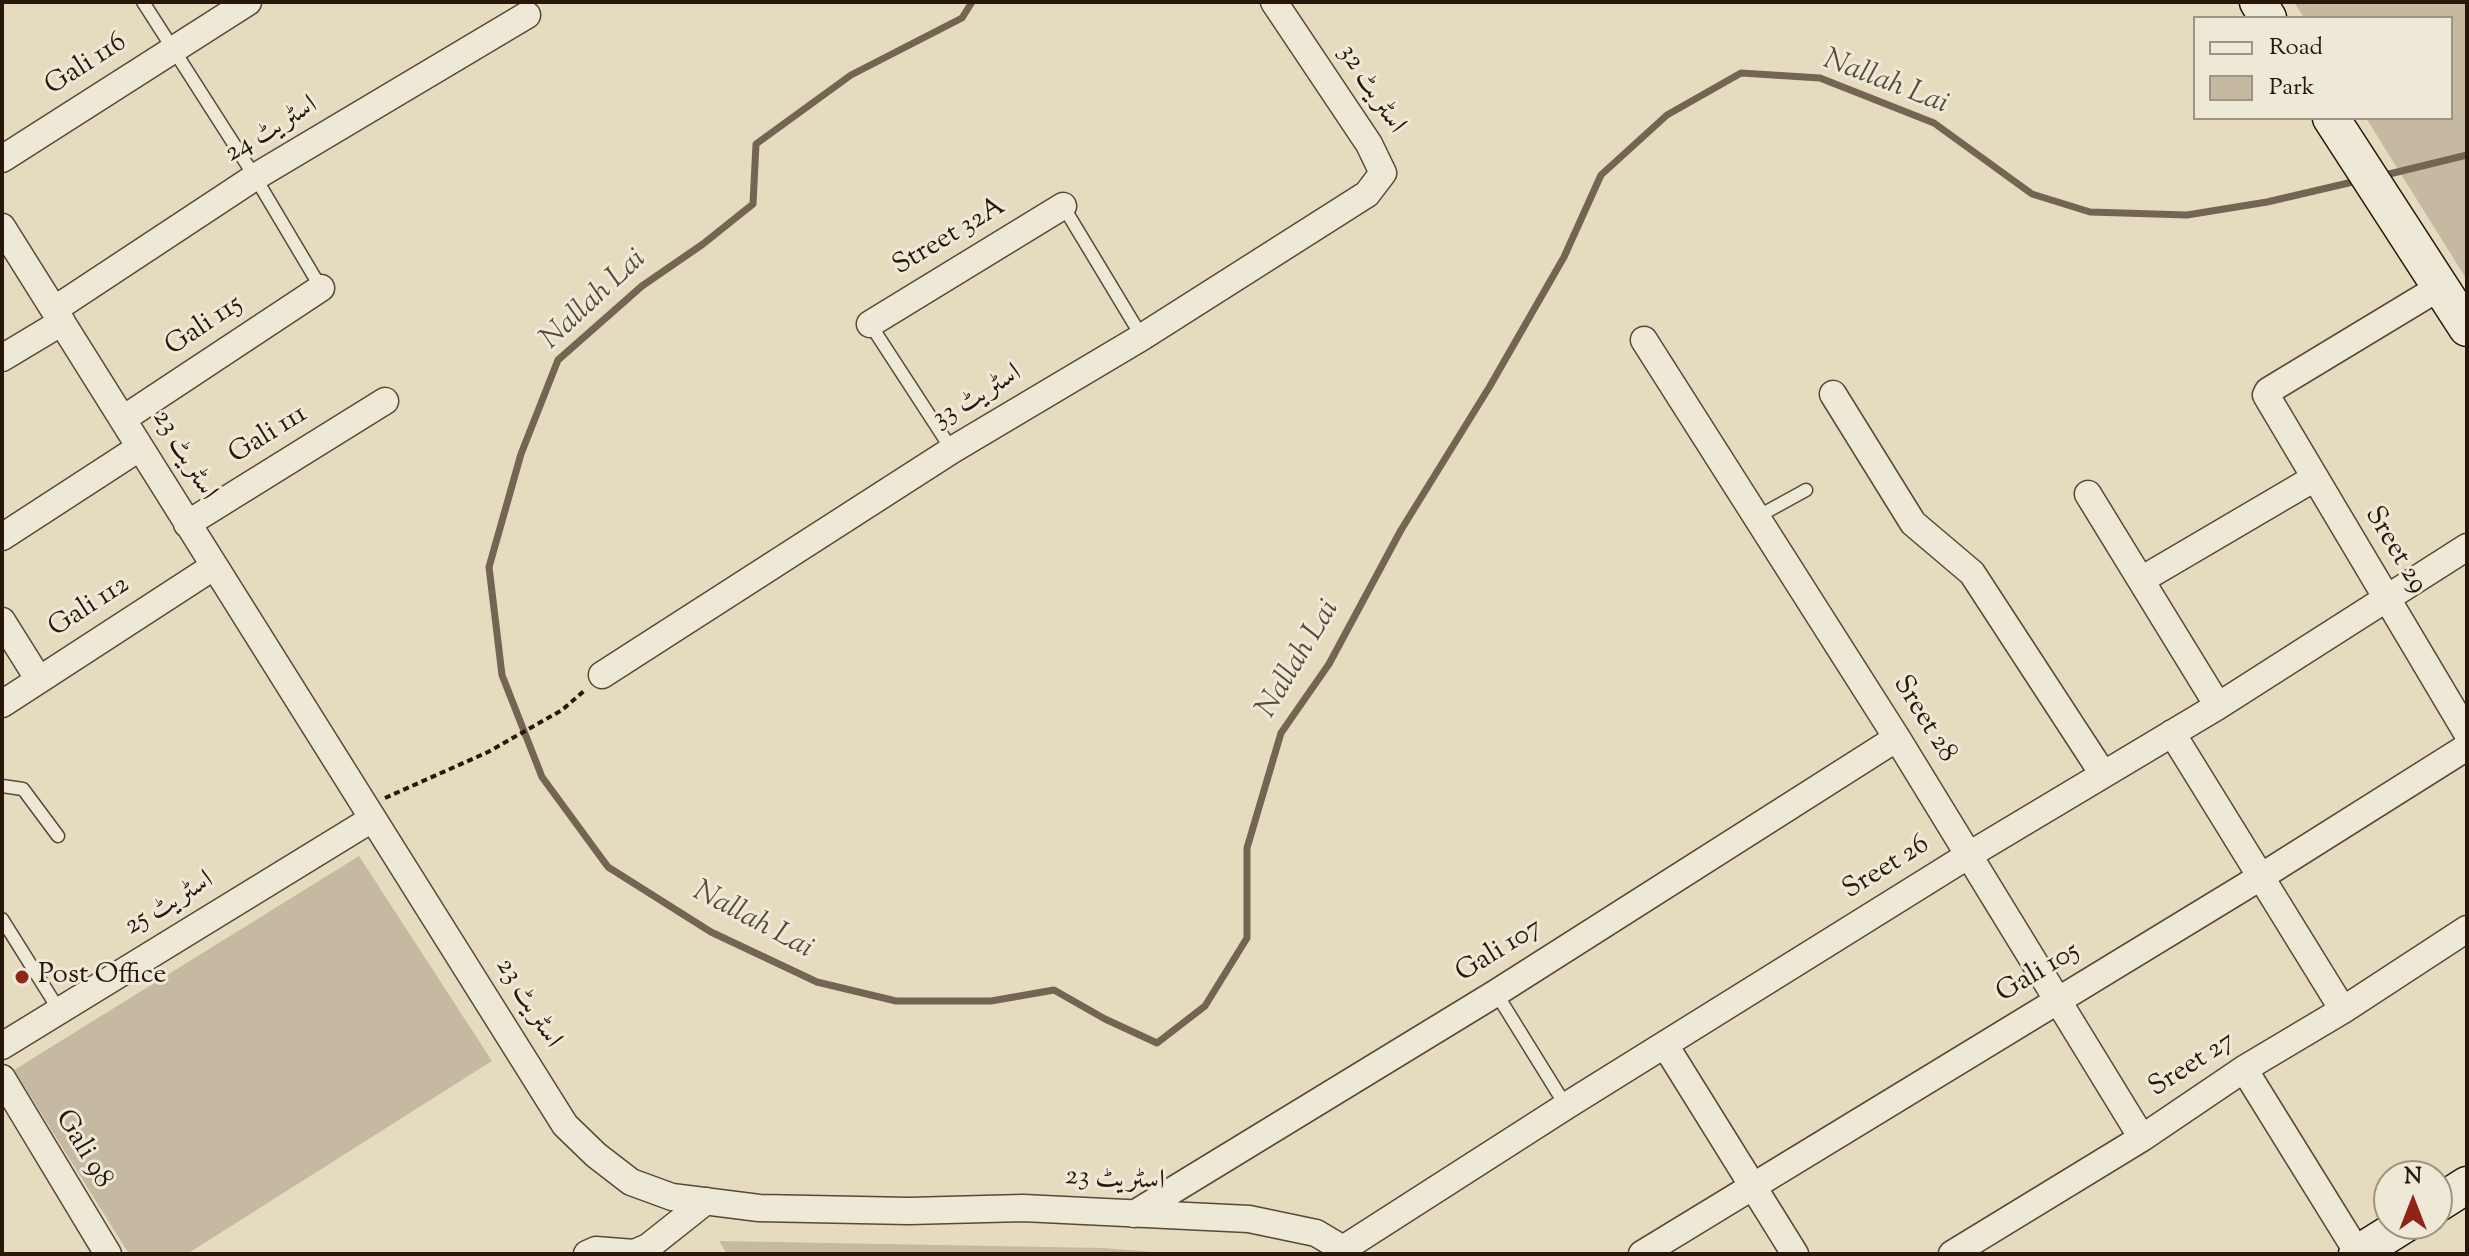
<!DOCTYPE html>
<meta charset="utf-8">
<style>
body{margin:0}
#map{position:relative;width:2469px;height:1256px;overflow:hidden;background:#e5dcc0;font-family:"Sorts Mill Goudy",serif}
canvas{display:block}
.frame{position:absolute;inset:0;border:4px solid #281609;pointer-events:none}
.legend{position:absolute;left:2193px;top:16px;width:260px;height:104px;box-sizing:border-box;background:#eee8d6;border:2px solid #9f9484;margin:0;padding:10px 14px;list-style:none;font-size:24px;color:#281609}
.legend li{display:flex;align-items:center;gap:16px;height:40px}
.legend b{width:40px;border:2px solid #9f9484}
.north{position:absolute;left:2373px;top:1160px;width:80px;height:80px;box-sizing:border-box;background:#eee8d6;border:2px solid #9f9484;border-radius:50%;rotate:0deg;font-size:22px;font-weight:700;line-height:32px;text-align:center;color:#281609}
.north::after{content:'';display:block;margin:auto;width:28px;height:36px;background:#8f2418;clip-path:polygon(50% 0,100% 100%,50% 72%,0 100%)}
</style>
<div id="map">
<canvas width="2469" height="1256"></canvas>
<div class="frame"></div>
<ul class="legend">
<li><b style="height:10px;background:#eee8d6"></b>Road</li>
<li><b style="height:22px;background:#c5baa1"></b>Park</li>
</ul>
<div class="north">N</div>
</div>
<script>
const ctx = document.querySelector('canvas').getContext('2d');
ctx.lineJoin = 'round';
function fill(path, color) { ctx.fillStyle = color; ctx.fill(path, 'evenodd'); }
const poly = rows => new Path2D(rows.map(r => 'M' + r).join(''));
function trace(path, color, width, dash) { ctx.strokeStyle = color; ctx.lineWidth = width; ctx.lineCap = dash ? 'butt' : 'round'; ctx.setLineDash(dash || []); ctx.stroke(path); }
function write(font, color, halo, rows, align = 'center') {
  ctx.font = font + ' "Sorts Mill Goudy",Amiri,serif'; ctx.lineWidth = 6; ctx.setLineDash([]); ctx.textBaseline = 'middle'; ctx.strokeStyle = halo; ctx.fillStyle = color; for (const [text, x, y, turn = 0] of rows) {
    ctx.save(); ctx.translate(x, y); ctx.rotate((+turn || 0) * Math.PI / 180); ctx.textAlign = isNaN(turn) ? turn : align; if (halo) ctx.strokeText(text, 0, 0); ctx.fillText(text, 0, 0); ctx.restore();
  }
}
fill(poly([
 [2294,2,2467,2,2467,280,2366,118,2451,118,2451,18,2304,18],
 [359,856,492,1061,187,1254,129,1254,14,1070],
 [719,1241,1104,1248,1179,1254,727,1254]
]), '#c5baa1');
trace(poly([
 [972,2,962,18,851,75,756,144,753,204,703,244,642,286,558,360,521,454,489,567,502,675,542,777,608,867,711,932,817,982,896,1001,991,1001,1054,990,1105,1019,1157,1043,1205,1006,1247,938,1247,848,1281,733,1329,664,1401,530,1490,386,1564,257,1601,175,1667,115,1741,73,1820,78,1934,123,2032,194,2090,212,2187,215,2267,202,2357,181],
 [2381,176,2467,155]
]), '#736552', 7);
const lane = poly([
 [143,2,255,177,321,288],
 [1063,206,1142,337],
 [870,324,952,450],
 [1757,517,1806,490],
 [2,786,23,789,58,836],
 [2,919,59,1010],
 [1496,993,1566,1106]
]);
const street = poly([
 [2,159,248,2],
 [2,227,565,1125,596,1155,631,1182,672,1197,759,1208,909,1211,1023,1208,1249,1219,1316,1233,1343,1249,1347,1254],
 [2440,287,2268,391,2266,395,2467,733],
 [55,309,255,177,527,15],
 [870,324,1063,206],
 [1644,340,1897,738,2142,1138],
 [2,358,62,322],
 [1833,394,1913,523,1972,573,2103,774],
 [123,419,321,288],
 [2088,494,2218,706],
 [187,524,385,401],
 [2,537,139,448],
 [2141,580,2313,479],
 [2,621,39,680],
 [602,675,952,450,1142,337,1367,194,1383,173,1369,144,1274,2],
 [2,704,213,567],
 [2172,733,2343,1010],
 [1665,1045,1795,1254],
 [2,1046,372,819],
 [2244,1069,2358,1253],
 [2,1078,108,1254],
 [1134,1214,1496,993,1897,738],
 [1343,1249,1566,1106,1969,855,2218,706,2467,547],
 [587,1254,596,1250,634,1253,648,1247,706,1201],
 [1642,1254,2259,878,2467,747],
 [1952,1254,2142,1138,2244,1069,2343,1010,2467,929]
]);
const secondary = poly([
 [2258,2,2268,18],
 [2331,118,2467,328],
 [2437,1204,2467,1185],
 [2357,1254,2405,1224]
]);
trace(lane, '#574837', 15);
trace(street, '#574837', 29);
trace(secondary, '#281609', 39);
trace(poly([
 [385,798,488,752,562,710,584,691]
]), '#281609', 4, [6, 4]);
trace(lane, '#eee8d6', 12);
trace(street, '#eee8d6', 26);
trace(secondary, '#eee8d6', 36);
for (const [x, y, r, color] of [
 [22,977,8,"#8f2418"]
]) { const dot = new Path2D(); dot.arc(x, y, r, 0, 2 * Math.PI); ctx.fillStyle = color; ctx.fill(dot); trace(dot, '#eee8d6', 3); }
write('28px', '#281609', '#eee8d6', [
 ["Gali 116",87,66,-33],
 ["اسٹریٹ 32",1370,90,57],
 ["اسٹریٹ 24",272,131,-31],
 ["Street 32A",950,238,-31],
 ["Gali 115",205,327,-34],
 ["اسٹریٹ 33",978,398,-31],
 ["Gali 111",269,436,-32],
 ["اسٹریٹ 23",183,456,59],
 ["Sreet 29",2394,551,59],
 ["Gali 112",90,608,-33],
 ["Sreet 28",1923,720,58],
 ["Sreet 26",1887,869,-32],
 ["اسٹریٹ 25",170,905,-31],
 ["Gali 107",1500,952,-32],
 ["Gali 105",2039,974,-31],
 ["اسٹریٹ 23",527,1004,58],
 ["Sreet 27",2193,1066,-33],
 ["Gali 98",82,1150,59],
 ["اسٹریٹ 23",1115,1181,3]
]);
write('28px', '#281609', '#eee8d6', [
 ["Post Office",38,977]
], 'left');
write('italic 30px', '#5a4a39', '#eee8d6', [
 ["Nallah Lai",1885,84,21],
 ["Nallah Lai",595,301,-43],
 ["Nallah Lai",1300,660,-59],
 ["Nallah Lai",752,922,28]
]);
</script>
